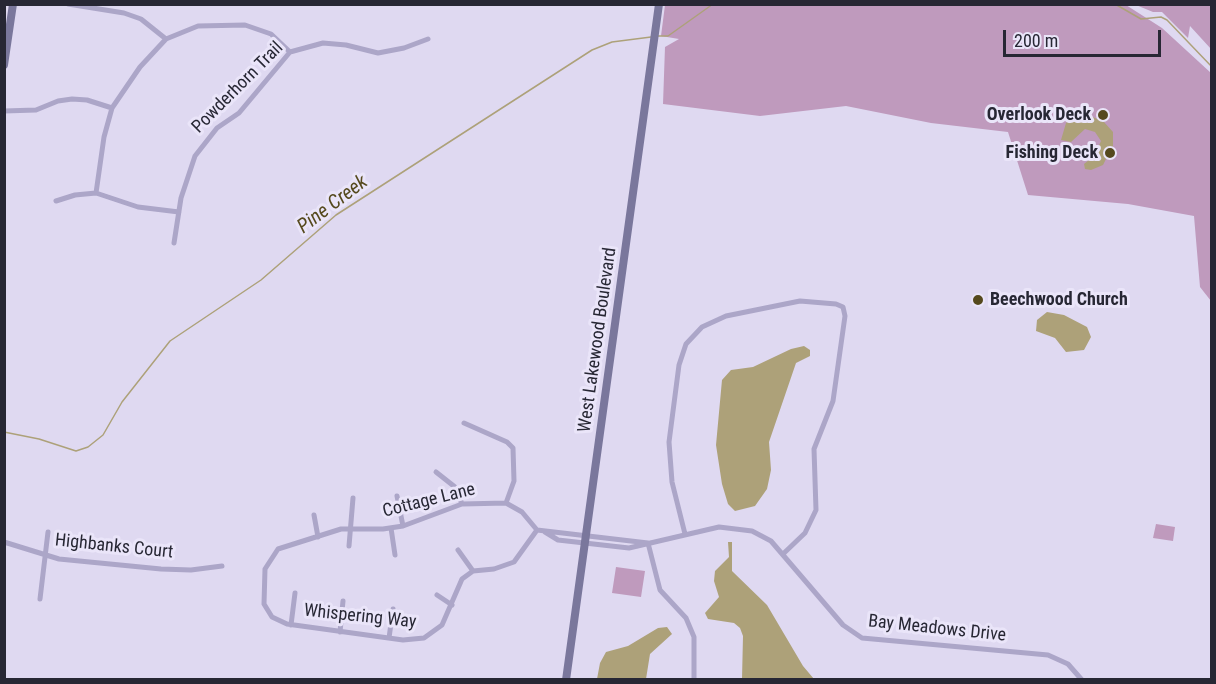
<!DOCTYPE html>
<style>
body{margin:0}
#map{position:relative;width:1216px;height:684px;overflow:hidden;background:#dfd9f1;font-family:"Roboto Condensed",sans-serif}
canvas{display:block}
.frame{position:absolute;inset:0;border:6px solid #272734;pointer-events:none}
.scale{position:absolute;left:1003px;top:30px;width:158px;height:27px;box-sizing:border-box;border:3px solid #272734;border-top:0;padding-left:8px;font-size:18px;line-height:21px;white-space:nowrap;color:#272734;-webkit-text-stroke:4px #eae5f9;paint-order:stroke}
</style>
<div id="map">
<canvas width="1216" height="684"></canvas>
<div class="frame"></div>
<div class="scale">200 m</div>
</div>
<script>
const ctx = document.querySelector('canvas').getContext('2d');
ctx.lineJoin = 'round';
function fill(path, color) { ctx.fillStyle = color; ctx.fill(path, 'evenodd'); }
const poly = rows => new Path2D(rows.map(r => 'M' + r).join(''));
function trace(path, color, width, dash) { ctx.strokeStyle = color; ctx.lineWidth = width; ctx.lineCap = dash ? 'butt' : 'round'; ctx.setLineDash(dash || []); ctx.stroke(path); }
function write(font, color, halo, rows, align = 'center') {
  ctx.font = font + ' "Roboto Condensed",sans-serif'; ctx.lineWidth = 6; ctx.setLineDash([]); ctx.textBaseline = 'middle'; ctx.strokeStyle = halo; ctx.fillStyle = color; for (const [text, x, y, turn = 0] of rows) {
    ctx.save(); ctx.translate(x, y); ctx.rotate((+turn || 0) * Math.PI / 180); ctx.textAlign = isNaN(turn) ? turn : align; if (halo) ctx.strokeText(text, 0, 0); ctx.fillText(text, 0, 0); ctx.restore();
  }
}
fill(poly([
 [665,5,1126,5,1162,28,1211,73,1211,301,1200,287,1194,216,1128,204,1028,195,1008,132,931,123,846,106,760,116,663,104,665,47,679,39,661,36],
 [1136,5,1211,5,1211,49,1190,26,1188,38,1162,12,1153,12],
 [1156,524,1175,527,1173,541,1153,538],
 [616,567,645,571,641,597,612,593]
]), '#bf9abd');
fill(poly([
 [1076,113,1086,114,1104,122,1113,132,1113,147,1106,159,1103,165,1091,170,1085,169,1084,164,1094,156,1101,141,1095,132,1085,129,1071,142,1061,140,1066,123],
 [1047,312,1064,315,1087,327,1091,337,1084,350,1066,352,1055,338,1036,331,1037,320],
 [804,346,810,350,810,356,796,363,769,442,771,470,767,489,755,506,735,511,728,504,722,484,716,445,722,380,731,370,753,367,791,349],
 [728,542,732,542,732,571,767,605,803,666,814,679,742,679,743,636,740,628,734,623,708,619,705,613,719,597,714,581,715,571,729,557],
 [667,627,672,634,650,654,646,679,597,679,600,663,606,652,628,646,658,628]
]), '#ada179');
trace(poly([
 [1115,4,1141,19,1161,17,1167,20,1212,67],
 [656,36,668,36,713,4],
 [4,432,39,439,76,451,88,447,103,435,122,402,170,341,261,280,336,215,592,50,612,42,651,37]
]), '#ada179', 1.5);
trace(poly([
 [68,4,124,13,141,19,166,39],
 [4,111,36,110,58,101,72,99,87,100,112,108],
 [96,193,104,137,112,108,140,67,166,39,198,26,245,25,271,34,290,52],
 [56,201,75,195,96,193,138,207,179,212],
 [174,243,181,198,195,156,217,128,239,113,290,52,323,43,346,45,378,53,404,48,428,39],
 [464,423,507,442,513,448,514,481,506,503],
 [436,472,455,487,462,504],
 [397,496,403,526],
 [314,515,318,537],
 [391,528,395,555],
 [537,530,514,562,494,569,473,571,462,579,442,625,424,638,403,640,287,624,272,617,264,604,265,569,278,549,341,529,383,529,403,526,462,504,506,503,522,512,537,530,648,543],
 [545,532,558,540,629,548,719,527,752,531,771,541,843,625,862,638,1048,655,1068,664,1082,680],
 [685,534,672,482,669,442,679,365,686,344,702,327,726,316,800,301,836,304,843,307,845,316,833,401,814,449,816,510,805,533,783,554],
 [4,542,59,559,161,569,191,570,222,566],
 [648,543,660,590,686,618,694,637,694,680],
 [349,546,353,498],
 [458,550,473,571],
 [437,595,452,605],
 [40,599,48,532],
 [291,625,295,593],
 [340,632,343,601],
 [389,638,393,609]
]), '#aca6c8', 5);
trace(poly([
 [4,65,13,4],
 [566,680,659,4]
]), '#7a779c', 8);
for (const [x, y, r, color] of [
 [1103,115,6,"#55491d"],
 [1110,153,6,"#55491d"],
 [978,300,6,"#55491d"]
]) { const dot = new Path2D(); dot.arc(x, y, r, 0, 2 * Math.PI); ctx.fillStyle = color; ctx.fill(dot); trace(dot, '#eae5f9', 2); }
write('18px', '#272734', '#eae5f9', [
 ["Powderhorn Trail",238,88,-45],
 ["West Lakewood Boulevard",598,340,-82],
 ["Cottage Lane",429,501,-14],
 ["Highbanks Court",114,547,6],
 ["Whispering Way",360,617,6],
 ["Bay Meadows Drive",937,629,6]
]);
write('bold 18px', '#272734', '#eae5f9', [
 ["Overlook Deck",1091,115],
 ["Fishing Deck",1098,153],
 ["Beechwood Church",990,300,"left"]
], 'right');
write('italic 20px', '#55491d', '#eae5f9', [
 ["Pine Creek",333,205,-37]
]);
</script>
